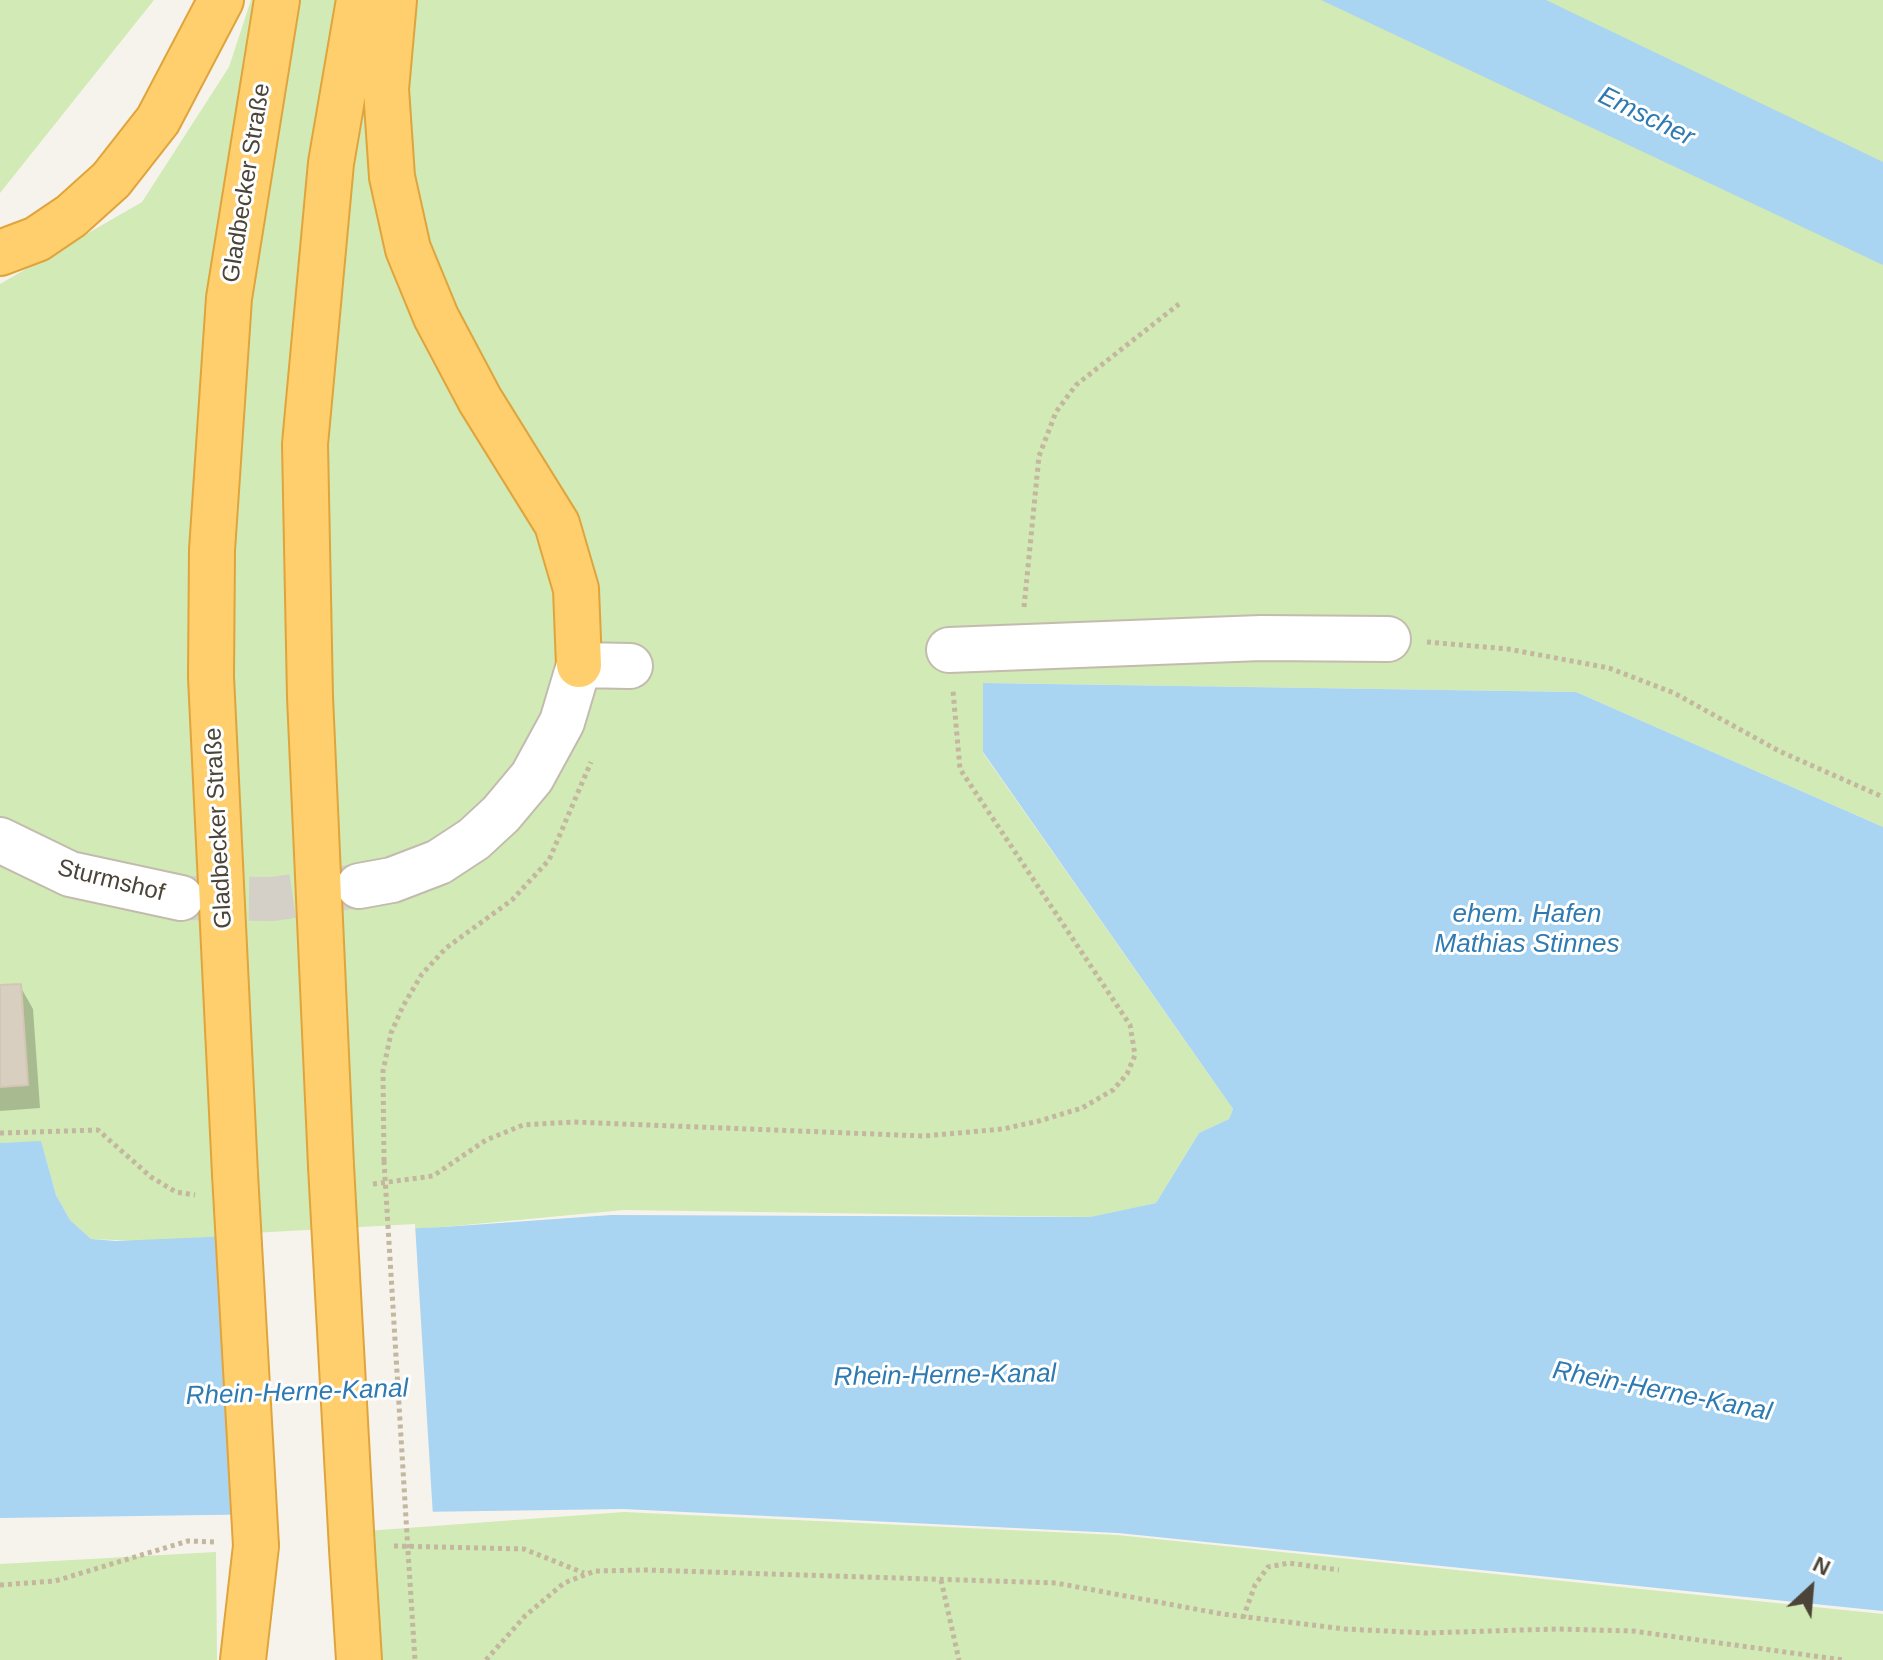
<!DOCTYPE html>
<meta charset="utf-8">
<style>
body{margin:0}
#map{position:relative;width:1883px;height:1660px;overflow:hidden;background:#f6f3ec;font-family:Arial,sans-serif}
canvas{display:block}
.north{position:absolute;left:1771px;top:1548px;width:80px;height:80px;-webkit-text-stroke:6px #fff;paint-order:stroke;rotate:26deg;font-size:22px;font-weight:700;line-height:32px;text-align:center;color:#4b4439}
.north::after{content:'';display:block;margin:auto;width:28px;height:36px;background:#4b4439;clip-path:polygon(50% 0,100% 100%,50% 72%,0 100%)}
</style>
<div id="map">
<canvas width="1883" height="1660"></canvas>
<div class="north">N</div>
</div>
<script>
const ctx = document.querySelector('canvas').getContext('2d');
ctx.lineJoin = 'round';
function fill(path, color) { ctx.fillStyle = color; ctx.fill(path, 'evenodd'); }
const poly = rows => new Path2D(rows.map(r => 'M' + r).join(''));
function trace(path, color, width, dash) { ctx.strokeStyle = color; ctx.lineWidth = width; ctx.lineCap = dash ? 'butt' : 'round'; ctx.setLineDash(dash || []); ctx.stroke(path); }
function write(font, color, halo, rows, align = 'center') {
  ctx.font = font + ' Arial,sans-serif'; ctx.lineWidth = 6; ctx.setLineDash([]); ctx.textBaseline = 'middle'; ctx.strokeStyle = halo; ctx.fillStyle = color; for (const [text, x, y, turn = 0] of rows) {
    ctx.save(); ctx.translate(x, y); ctx.rotate((+turn || 0) * Math.PI / 180); ctx.textAlign = isNaN(turn) ? turn : align; if (halo) ctx.strokeText(text, 0, 0); ctx.fillText(text, 0, 0); ctx.restore();
  }
}
fill(poly([
 [0,0,154,0,0,193],
 [251,0,1883,0,1883,827,1576,692,984,683,983,753,1233,1109,1229,1119,1199,1133,1156,1203,1091,1217,624,1210,444,1227,159,1242,91,1239,70,1220,56,1195,41,1142,0,1143,0,284,142,202,229,67],
 [624,1512,1117,1535,1883,1614,1883,1660,378,1660,366,1531],
 [216,1552,217,1660,0,1660,0,1564]
]), '#d2eab5');
fill(poly([
 [1321,0,1546,0,1883,162,1883,265],
 [983,683,1576,692,1883,827,1883,1611,1118,1533,623,1509,0,1518,0,1143,41,1141,56,1195,70,1220,91,1239,116,1241,444,1227,611,1215,1090,1217,1156,1203,1199,1133,1229,1119,1233,1109,983,752]
]), '#a9d4f2');
fill(poly([
 [415,1224,433,1516,232,1519,216,1235]
]), '#f6f3ec');
fill(poly([
 [20,986,33,1009,40,1108,0,1111,0,987]
]), '#0003');
const building = poly([
 [21,984,28,1085,0,1087,0,985,21,984]
]);
fill(building, '#d8cfc1');
trace(building, '#d3c7b4', 2);
trace(poly([
 [183,898,273,899,357,886]
]), '#d4d0c8', 44, [44, 22]);
const minor = poly([
 [949,650,1261,638,1388,639],
 [0,840,70,874,181,898],
 [359,886,392,880,439,862,474,839,501,814,532,777,562,722,579,665,630,666]
]);
const highway = poly([
 [394,0,386,89,392,177,408,249,436,317,480,400,557,524,576,589,579,665],
 [0,253,37,239,71,216,111,180,158,120,221,0],
 [331,1166,310,697,305,444,331,163,359,0],
 [235,1174,211,677,212,550,229,298,277,0],
 [352,1549,359,1660],
 [243,1660,256,1546]
]);
trace(minor, '#c2bbae', 48);
trace(highway, '#e0a43c', 48);
trace(poly([
 [1024,607,1039,456,1056,412,1076,385,1179,304],
 [1427,642,1508,649,1609,668,1674,693,1779,751,1883,797],
 [0,1133,98,1130,151,1177,176,1192,195,1195],
 [384,1161,383,1071,391,1033,403,1006,422,974,446,948,512,900,549,860,591,762],
 [373,1184,433,1176,486,1140,523,1125,573,1122,924,1136,1003,1129,1039,1121,1082,1108,1113,1090,1127,1074,1135,1055,1130,1025,960,769,953,691],
 [394,1546,524,1549,584,1573],
 [408,1551,415,1660],
 [941,1580,959,1660],
 [0,1585,55,1581,188,1541,216,1542],
 [1243,1618,1255,1585,1268,1567,1289,1563,1339,1570],
 [486,1660,525,1616,564,1583,595,1571,645,1570,1056,1583,1222,1614,1345,1629,1426,1633,1556,1629,1633,1631,1843,1660]
]), '#c4b79f', 5, [4, 4]);
trace(minor, '#fff', 44);
trace(highway, '#ffcf6e', 44);
const highwayBridge = poly([
 [331,1166,352,1549],
 [235,1174,256,1546]
]);
trace(highwayBridge, '#e0a43c', 48, []);
trace(poly([
 [384,1161,408,1551]
]), '#c4b79f', 5, [4, 4]);
trace(highwayBridge, '#ffcf6e', 44);
write('24px', '#4b4439', '#fff', [
 ["Gladbecker Straße",247,183,-81],
 ["Gladbecker Straße",219,828,-93],
 ["Sturmshof",111,881,14]
]);
write('italic 26px', '#2e7ab2', '#fff', [
 ["Emscher",1646,117,26],
 ["ehem. Hafen",1527,915],
 ["Mathias Stinnes",1527,945],
 ["Rhein-Herne-Kanal",945,1376,-1],
 ["Rhein-Herne-Kanal",1662,1392,11],
 ["Rhein-Herne-Kanal",297,1393,-2]
]);
</script>
